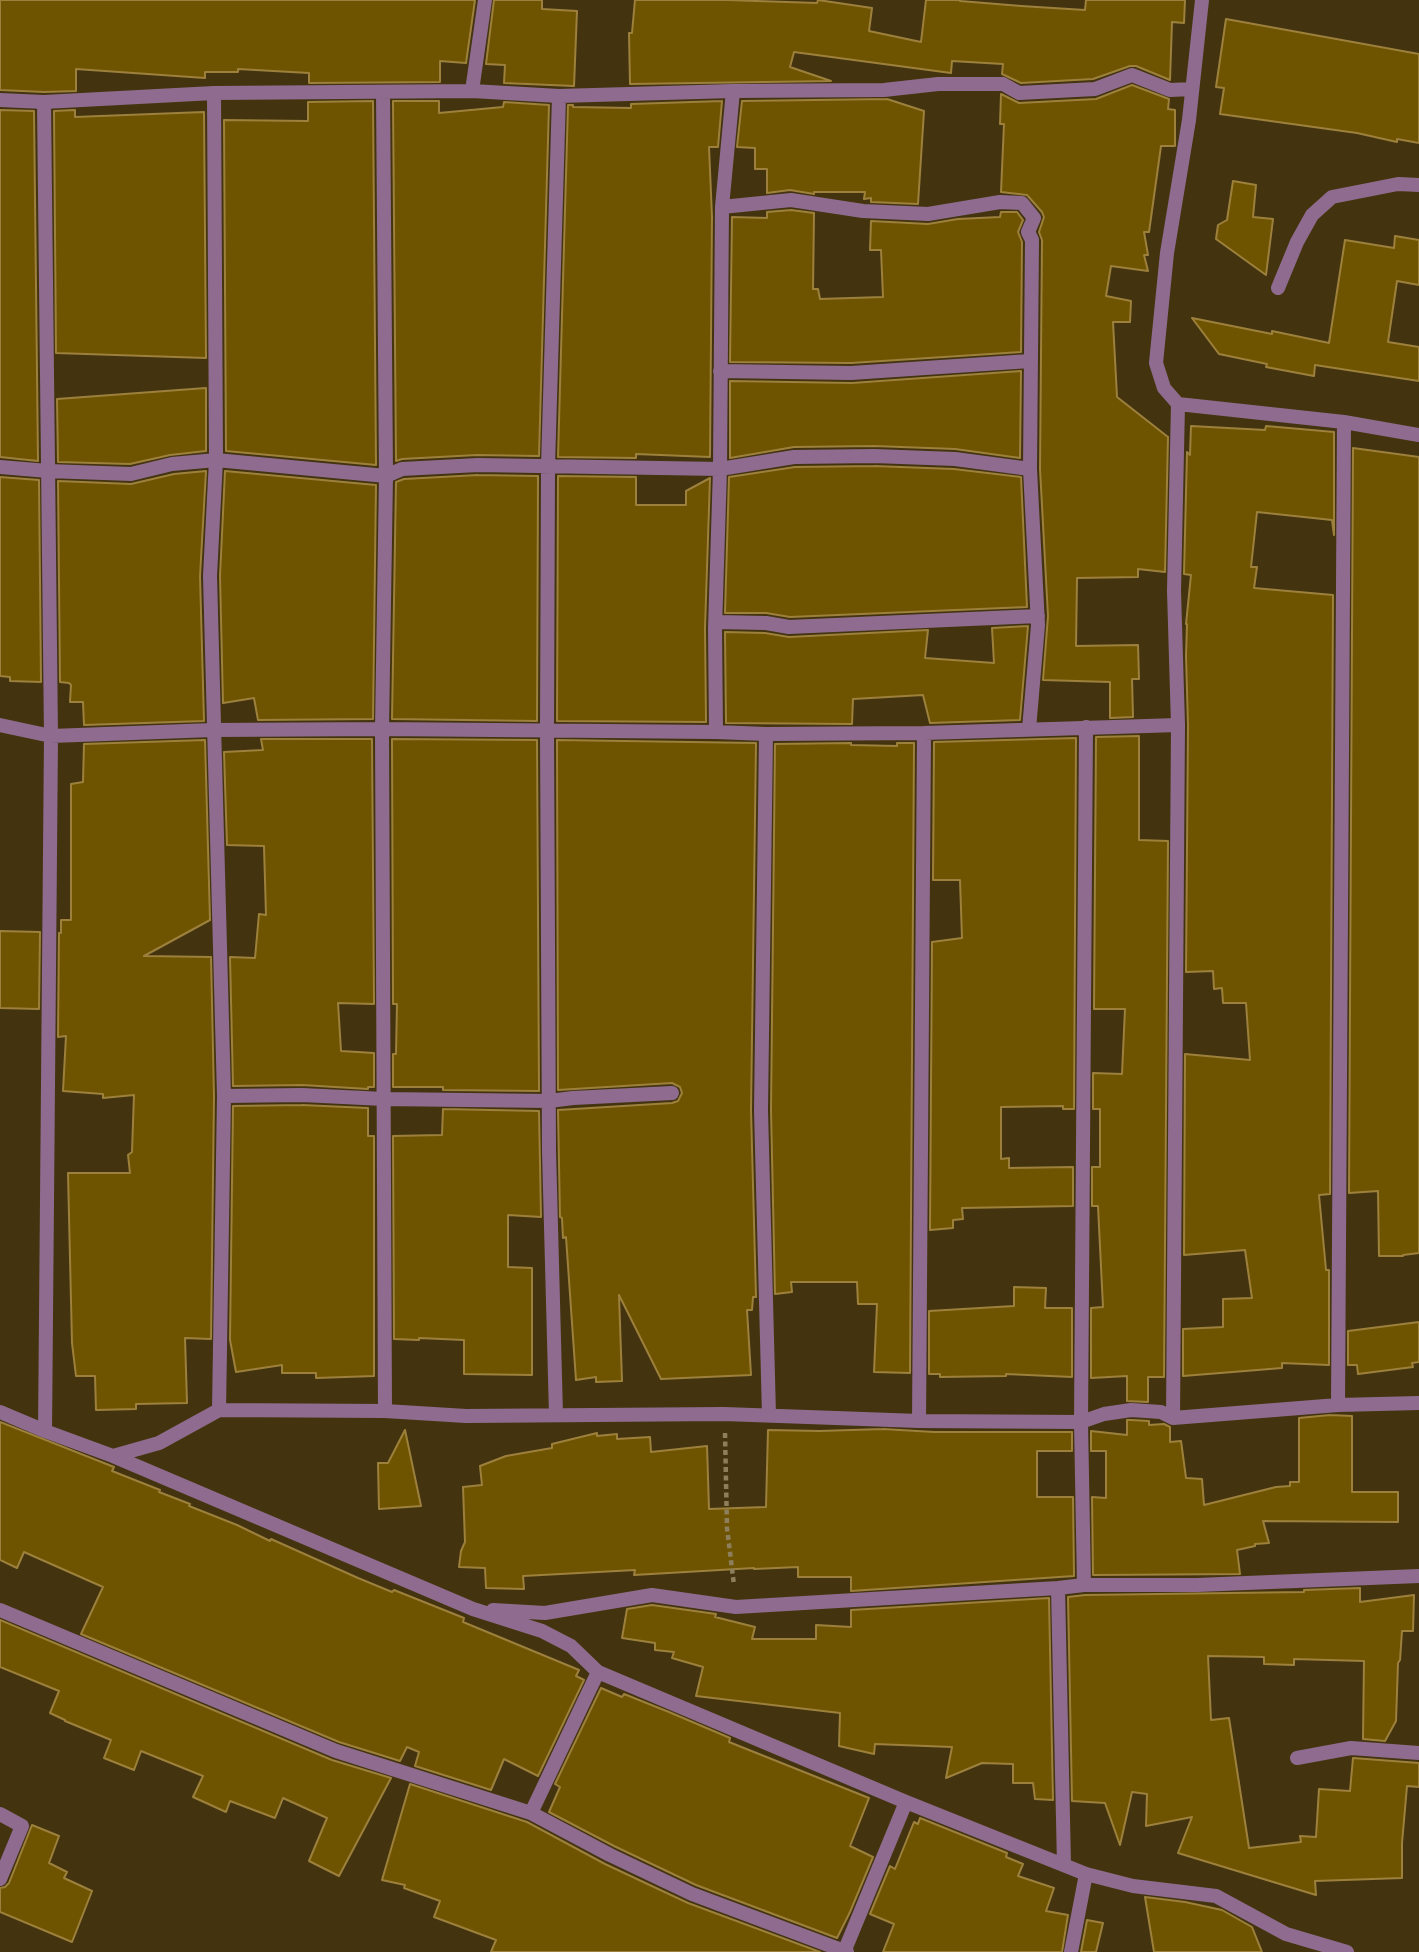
<!DOCTYPE html>
<style>
body{margin:0}
canvas{display:block;background:#43340f}
</style>
<canvas width="1419" height="1952"></canvas>
<script>
const ctx = document.querySelector('canvas').getContext('2d');
ctx.lineJoin = 'round';
function fill(path, color) { ctx.fillStyle = color; ctx.fill(path, 'evenodd'); }
const poly = rows => new Path2D(rows.map(r => 'M' + r).join(''));
function trace(path, color, width, dash) { ctx.strokeStyle = color; ctx.lineWidth = width; ctx.lineCap = dash ? 'butt' : 'round'; ctx.setLineDash(dash || []); ctx.stroke(path); }
const building = poly([
 [0,0,475,0,466,63,440,61,440,82,309,83,309,73,238,69,238,72,205,72,205,78,76,69,76,91,44,92,0,90,0,0],
 [494,0,542,0,542,9,577,11,574,86,504,83,505,65,486,64,494,0],
 [635,0,727,0,817,3,818,0,872,8,869,31,921,42,926,0,960,0,960,1,1021,6,1085,10,1086,0,1185,0,1184,23,1172,22,1170,80,1136,66,1130,66,1093,79,1021,83,1002,74,1003,64,952,61,951,73,794,52,790,67,831,81,630,84,629,33,632,33,635,0],
 [1226,19,1419,54,1419,143,1397,139,1397,142,1357,133,1220,114,1224,88,1216,87,1226,19],
 [1132,85,1169,99,1168,109,1175,110,1175,146,1161,146,1149,232,1144,232,1148,255,1144,255,1148,271,1111,266,1106,296,1131,301,1130,322,1113,322,1117,397,1168,437,1165,572,1138,569,1138,577,1077,578,1076,646,1138,645,1139,679,1132,679,1133,717,1110,718,1110,682,1043,680,1048,616,1040,469,1042,240,1039,232,1044,217,1042,212,1027,195,1001,192,1004,124,1000,124,1001,94,1019,103,1096,99,1132,85],
 [887,99,924,111,918,204,871,202,871,198,864,199,865,192,814,192,814,194,790,190,767,193,767,169,755,169,755,148,737,147,742,101,887,99],
 [373,101,376,465,226,451,224,120,308,121,308,102,373,101],
 [393,101,439,101,439,113,503,107,504,102,549,105,539,456,477,455,402,459,396,461,393,101],
 [722,101,718,147,709,147,712,217,710,457,636,454,636,458,558,457,568,105,573,105,573,107,631,108,631,104,722,101],
 [0,110,34,111,38,461,0,457,0,110],
 [75,110,75,117,204,112,206,358,56,353,54,111,75,110],
 [1233,181,1256,185,1253,217,1273,219,1266,275,1216,239,1218,225,1227,220,1233,181],
 [791,210,814,213,813,289,818,289,820,299,883,297,881,250,870,250,871,221,928,224,958,219,1000,217,1001,212,1017,212,1023,220,1018,232,1022,242,1021,352,851,363,730,362,732,217,767,218,767,212,791,210],
 [1395,236,1419,240,1419,285,1397,281,1388,342,1419,347,1419,381,1315,365,1314,376,1266,367,1267,364,1219,354,1192,318,1272,334,1272,331,1329,343,1345,240,1394,248,1395,236],
 [1021,371,1020,458,955,449,874,446,794,447,730,458,730,381,852,383,1021,371],
 [206,388,206,451,170,455,130,464,58,462,57,399,206,388],
 [1191,426,1265,430,1266,426,1334,432,1334,535,1332,520,1257,512,1251,567,1257,567,1254,588,1333,595,1330,1194,1319,1195,1326,1270,1329,1270,1329,1365,1282,1363,1282,1368,1183,1376,1183,1329,1223,1327,1223,1299,1252,1298,1245,1250,1184,1255,1185,1054,1250,1060,1246,1003,1223,1003,1222,988,1214,989,1213,971,1186,972,1188,725,1186,656,1187,624,1186,624,1191,575,1184,574,1187,452,1190,455,1191,426],
 [1353,448,1419,457,1419,1253,1403,1255,1403,1256,1379,1256,1378,1191,1349,1193,1353,448],
 [874,466,954,469,1021,477,1027,607,790,617,766,613,725,613,729,477,795,467,874,466],
 [206,471,200,576,204,721,84,725,83,702,70,702,71,685,69,683,60,682,58,481,131,484,174,474,206,471],
 [225,471,376,485,373,719,258,720,254,698,223,703,220,576,225,471],
 [478,475,538,476,537,721,392,719,396,482,404,479,478,475],
 [558,476,636,477,636,505,686,505,686,491,710,478,705,628,706,722,557,721,558,476],
 [0,477,39,480,41,682,10,681,10,677,0,676,0,477],
 [1028,626,1020,720,930,723,923,695,853,699,852,724,726,723,725,632,765,633,789,637,928,630,925,658,994,663,992,628,1028,626],
 [1139,736,1139,840,1168,841,1164,1377,1148,1377,1148,1402,1127,1401,1127,1376,1091,1378,1091,1308,1103,1307,1098,1206,1092,1206,1092,1167,1100,1167,1100,1109,1093,1109,1093,1073,1122,1074,1125,1009,1094,1009,1096,737,1139,736],
 [1076,738,1074,1109,1063,1109,1063,1106,1001,1107,1001,1159,1009,1158,1009,1168,1073,1167,1073,1206,962,1208,963,1219,953,1220,953,1228,930,1230,932,942,962,938,960,880,933,880,934,742,1076,738],
 [261,739,372,739,374,1004,338,1003,341,1051,374,1053,374,1087,368,1087,368,1089,302,1085,233,1086,230,957,255,958,259,914,266,915,264,846,227,845,224,752,263,750,261,739],
 [392,739,537,740,539,1091,443,1090,443,1087,393,1087,393,1054,396,1054,397,1004,393,1004,392,739],
 [205,740,210,920,144,956,211,957,214,1096,211,1339,185,1338,187,1403,136,1404,136,1409,96,1410,95,1376,76,1376,72,1343,68,1173,130,1173,128,1155,132,1152,134,1095,103,1098,103,1094,63,1091,66,1036,58,1037,59,933,61,933,61,920,71,920,71,784,83,782,84,744,205,740],
 [557,740,756,743,751,1110,756,1297,753,1297,752,1310,747,1310,751,1375,661,1379,619,1295,622,1381,596,1382,596,1377,576,1380,566,1237,563,1238,562,1218,560,1217,558,1110,672,1103,678,1101,682,1093,680,1087,672,1083,558,1090,557,740],
 [851,743,851,745,897,746,897,743,914,743,910,1373,874,1372,877,1304,858,1304,857,1282,791,1282,792,1292,775,1294,771,1110,775,744,851,743],
 [0,931,40,932,39,1009,0,1008,0,931],
 [302,1105,368,1108,368,1136,374,1136,374,1376,316,1378,316,1373,282,1373,282,1365,236,1372,230,1340,233,1106,302,1105],
 [443,1109,539,1111,541,1217,508,1215,508,1267,532,1268,532,1375,464,1374,464,1340,419,1338,419,1340,394,1339,393,1136,442,1135,443,1109],
 [1014,1287,1046,1288,1045,1308,1072,1308,1072,1377,1006,1374,1006,1376,940,1377,940,1374,929,1374,929,1311,1014,1306,1014,1287],
 [1419,1322,1419,1362,1412,1363,1413,1367,1358,1374,1357,1365,1348,1365,1348,1331,1419,1322],
 [1330,1415,1352,1416,1352,1492,1398,1492,1398,1522,1263,1521,1269,1543,1255,1544,1255,1546,1237,1550,1240,1574,1093,1575,1092,1497,1106,1498,1106,1451,1091,1451,1091,1431,1127,1435,1127,1420,1131,1420,1149,1421,1149,1425,1164,1424,1170,1427,1170,1442,1181,1441,1186,1478,1202,1479,1204,1505,1276,1487,1290,1486,1290,1482,1299,1482,1299,1418,1330,1415],
 [0,1422,114,1467,112,1471,160,1490,159,1492,190,1504,189,1506,237,1525,270,1541,271,1539,358,1578,392,1592,394,1590,464,1618,463,1622,579,1670,576,1676,584,1680,538,1776,504,1759,491,1790,415,1766,419,1752,407,1747,400,1761,339,1742,81,1634,103,1587,24,1552,17,1568,0,1560,0,1422],
 [883,1429,934,1432,1072,1432,1072,1451,1037,1451,1037,1497,1073,1497,1074,1576,851,1591,851,1577,798,1577,798,1567,754,1569,754,1568,634,1575,635,1570,523,1576,524,1589,486,1588,485,1568,459,1567,461,1551,465,1542,463,1487,482,1485,480,1466,506,1456,552,1448,552,1444,597,1433,597,1436,617,1434,617,1439,650,1437,651,1452,707,1446,709,1509,766,1507,768,1430,820,1431,883,1429],
 [405,1430,421,1506,379,1509,378,1463,388,1463,405,1430],
 [1360,1588,1360,1602,1414,1595,1413,1631,1402,1631,1400,1660,1398,1663,1396,1721,1385,1741,1363,1739,1364,1661,1294,1659,1294,1665,1264,1664,1264,1657,1208,1656,1211,1720,1229,1718,1249,1848,1301,1842,1300,1836,1316,1837,1319,1789,1350,1791,1353,1758,1419,1763,1419,1787,1407,1786,1402,1843,1402,1878,1315,1881,1316,1895,1178,1853,1192,1817,1146,1826,1147,1794,1132,1792,1120,1845,1105,1803,1072,1801,1068,1597,1085,1595,1304,1592,1304,1590,1360,1588],
 [1049,1598,1053,1800,1035,1799,1033,1783,1013,1783,1013,1764,982,1763,946,1778,952,1747,875,1744,874,1754,839,1746,840,1713,696,1696,703,1667,672,1658,674,1652,655,1650,655,1643,622,1638,627,1609,652,1605,716,1614,715,1617,755,1627,752,1639,816,1639,816,1625,851,1627,851,1610,1049,1598],
 [0,1620,332,1760,391,1778,339,1876,309,1861,327,1818,283,1798,275,1818,230,1801,226,1812,193,1797,203,1776,141,1751,134,1770,104,1758,111,1740,65,1721,65,1720,50,1713,59,1691,0,1667,0,1620],
 [601,1688,622,1697,624,1694,669,1712,730,1738,729,1742,869,1798,850,1846,873,1857,850,1912,837,1938,696,1885,614,1846,549,1812,560,1787,555,1784,601,1688],
 [410,1784,527,1822,605,1864,688,1903,820,1952,491,1952,496,1940,434,1917,440,1901,404,1888,405,1885,382,1880,410,1784],
 [920,1818,1007,1853,1006,1857,1023,1864,1018,1876,1054,1888,1046,1911,1068,1915,1062,1952,883,1952,894,1924,870,1914,890,1866,895,1869,914,1822,918,1824,920,1818],
 [32,1825,59,1836,49,1863,67,1872,64,1878,92,1891,72,1942,0,1912,0,1888,5,1887,9,1883,32,1825],
 [1145,1897,1185,1902,1222,1910,1252,1927,1262,1952,1154,1952,1145,1897],
 [1087,1920,1103,1923,1096,1952,1081,1952,1087,1920]
]);
fill(building, '#6e5301');
trace(building, '#9c803c', 2);
trace(poly([
 [725,1433,727,1528,734,1585]
]), '#8e7f5c', 4.5, [5, 3.5]);
trace(poly([
 [1278,288,1297,242,1312,215,1332,197,1398,184,1419,185],
 [1071,1952,1086,1874]
]), '#8f6c8f', 14);
trace(poly([
 [1202,0,1189,120,1167,253,1156,363,1164,388,1178,404,1344,422,1419,435],
 [472,91,485,0],
 [383,92,386,476,382,729,385,1411],
 [214,93,216,460,210,576,224,1096,219,1410],
 [0,100,44,102,214,93,472,91,559,96,733,91,884,90,938,84,1003,84,1019,93,1095,89,1132,75,1170,90,1192,89],
 [44,102,51,736,45,1431],
 [722,207,791,200,863,211,928,214,1000,202,1022,203,1034,218,1028,232,1032,240,1030,469,1038,625,1029,729],
 [720,371,851,373,1030,361],
 [0,467,48,471,131,474,172,464,216,460,386,476,402,469,478,465,720,469,794,457,874,456,955,459,1030,469],
 [716,622,766,623,789,627,1038,616],
 [0,725,51,736,213,730,382,729,716,732,766,734,924,733,1178,725],
 [716,732,715,628,720,469,722,207,733,91],
 [766,734,761,1110,769,1415],
 [224,1096,302,1095,384,1099,549,1101,573,1098,672,1093],
 [1338,1405,1344,422],
 [0,1412,45,1431,113,1456,473,1609,542,1631,571,1646,598,1672,906,1802,1086,1874,1133,1886,1216,1896,1286,1934,1347,1952],
 [556,1415,549,1151,547,731,548,466,559,96],
 [1173,1418,1178,725,1174,591,1178,404],
 [919,1421,924,733],
 [113,1456,159,1443,219,1410,385,1411,466,1416,724,1414,919,1421,1081,1422,1104,1414,1131,1410,1161,1412,1173,1418,1338,1405,1419,1403],
 [1084,1585,1081,1422,1086,727],
 [1058,1588,1064,1865],
 [0,1610,336,1751,531,1813,598,1672],
 [493,1610,545,1613,652,1595,736,1607,1058,1588,1084,1585,1197,1585,1419,1576],
 [1297,1758,1351,1748,1419,1753],
 [531,1813,610,1855,692,1894,847,1952],
 [0,1814,22,1826,0,1879],
 [844,1952,906,1802]
]), '#8f6c8f', 14);
</script>
